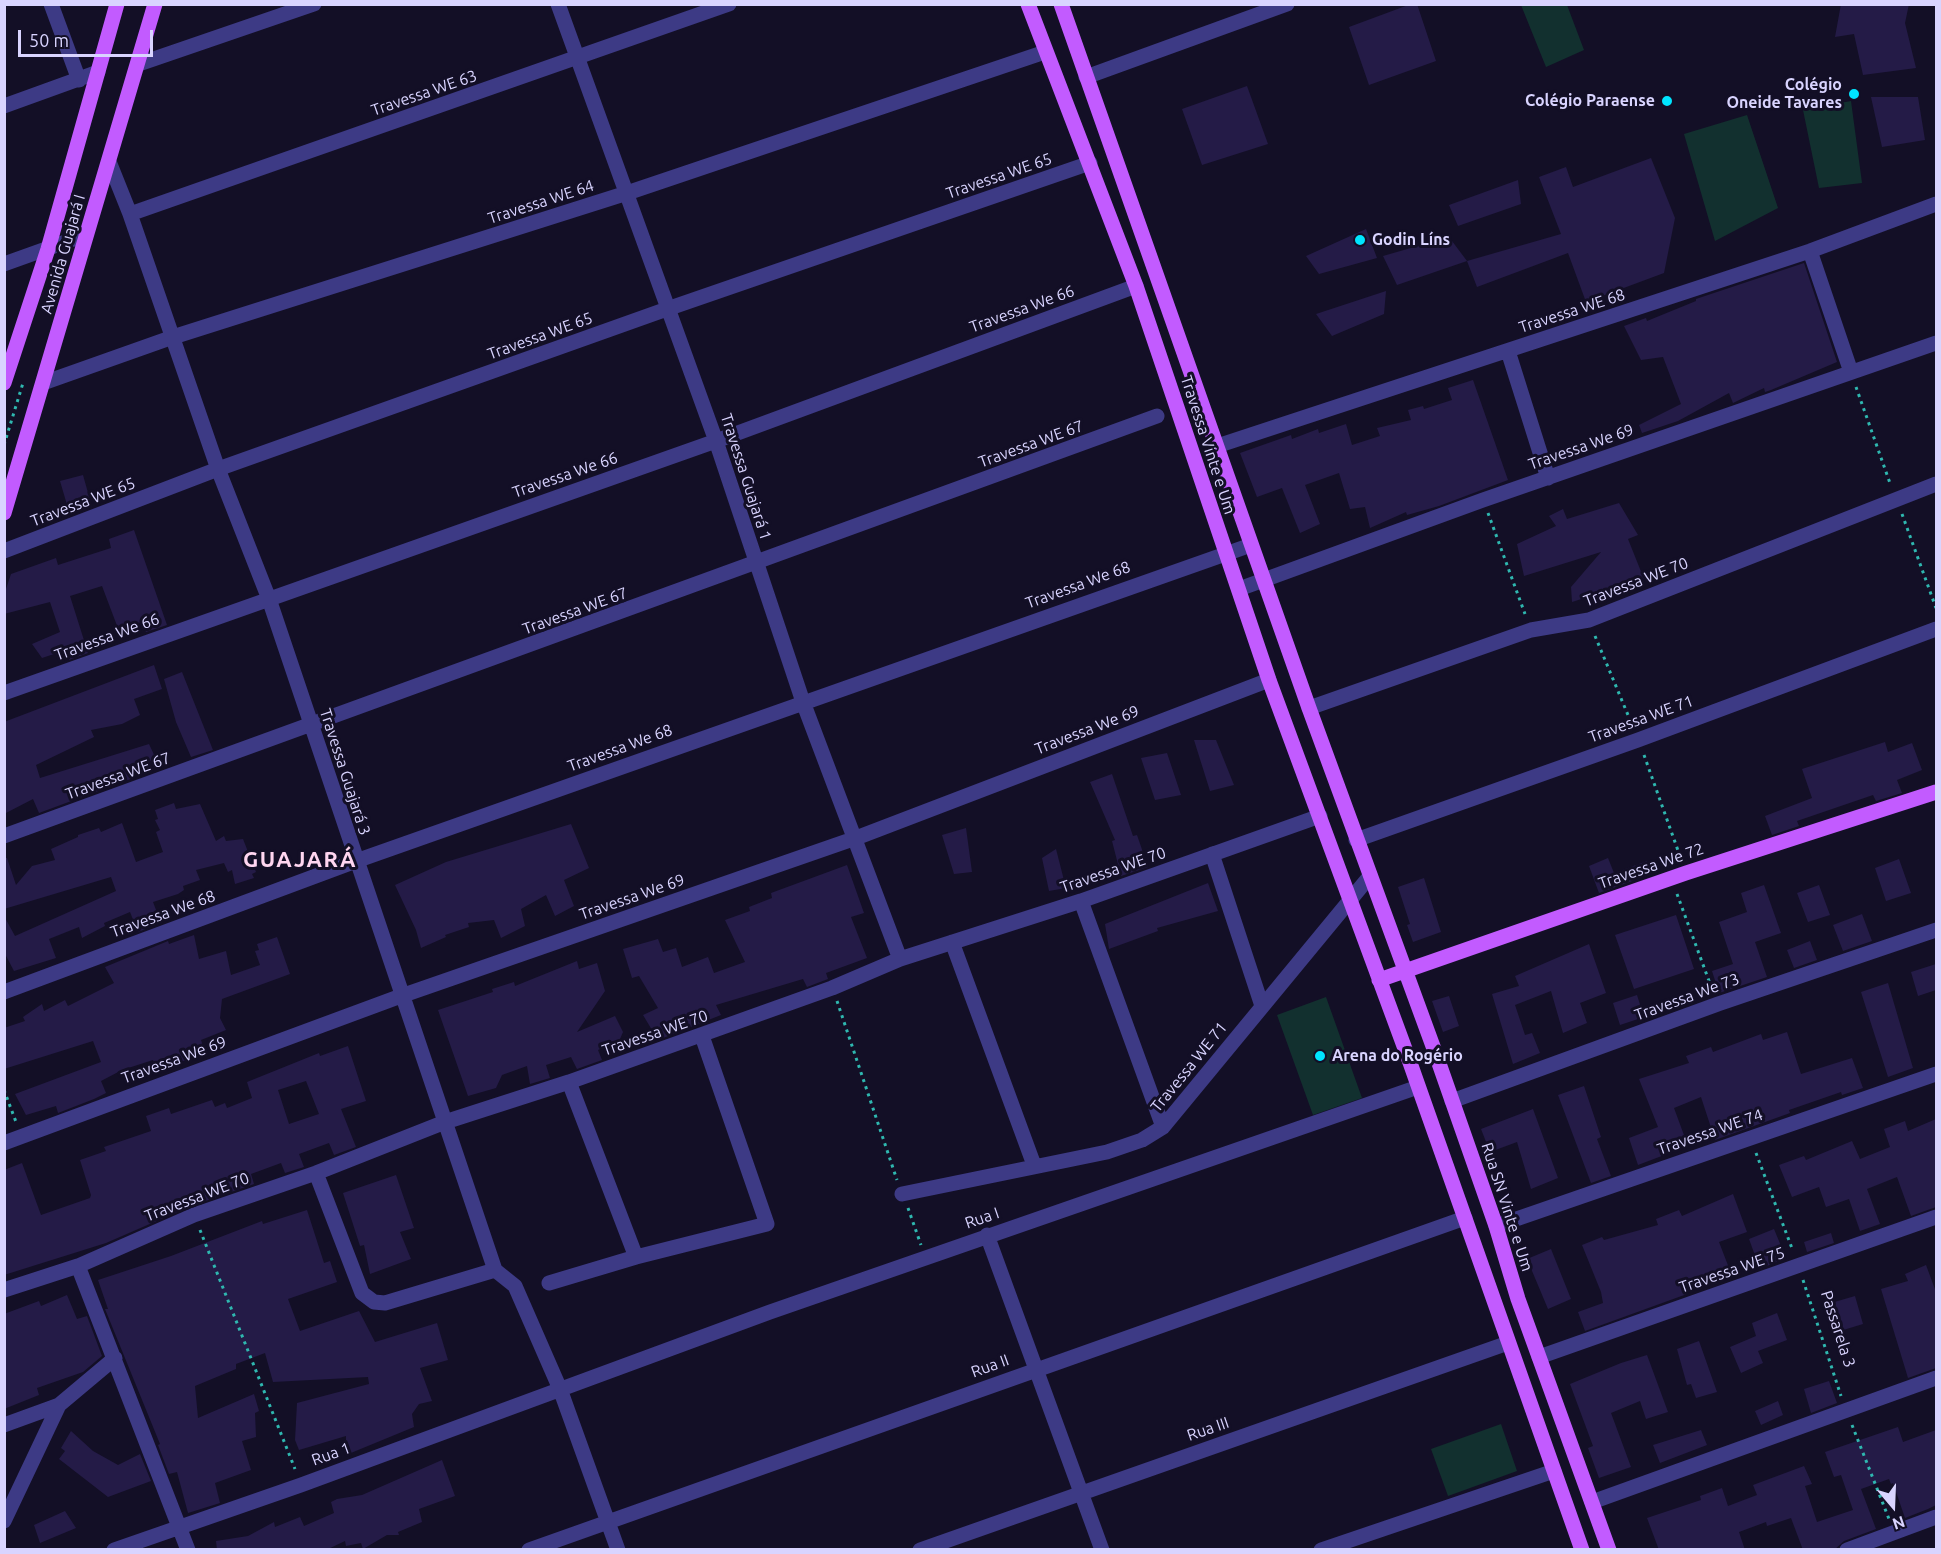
<!DOCTYPE html>
<meta charset="utf-8">
<style>
body{margin:0}
#map{position:relative;width:1941px;height:1554px;overflow:hidden;background:#130f26;font-family:Ubuntu,sans-serif}
canvas{display:block}
.frame{position:absolute;inset:0;border:6px solid #d9d4ff;pointer-events:none}
.north{position:absolute;left:1863px;top:1476px;width:60px;height:60px;-webkit-text-stroke:4px #130f26;paint-order:stroke;rotate:161deg;font-size:16px;font-weight:700;line-height:24px;text-align:center;color:#d9d4ff}
.north::after{content:'';display:block;margin:auto;width:21px;height:27px;background:#d9d4ff;clip-path:polygon(50% 0,100% 100%,50% 72%,0 100%)}
.scale{position:absolute;left:18px;top:30px;width:135px;height:27px;box-sizing:border-box;border:3px solid #d9d4ff;border-top:0;padding-left:8px;font-size:18px;line-height:21px;white-space:nowrap;color:#d9d4ff;-webkit-text-stroke:4px #130f26;paint-order:stroke}
</style>
<div id="map">
<canvas width="1941" height="1554"></canvas>
<div class="frame"></div>
<div class="north">N</div>
<div class="scale">50 m</div>
</div>
<script>
const ctx = document.querySelector('canvas').getContext('2d');
ctx.lineJoin = 'round';
function fill(path, color) { ctx.fillStyle = color; ctx.fill(path, 'evenodd'); }
const poly = rows => new Path2D(rows.map(r => 'M' + r).join(''));
function trace(path, color, width, dash) { ctx.strokeStyle = color; ctx.lineWidth = width; ctx.lineCap = dash ? 'butt' : 'round'; ctx.setLineDash(dash || []); ctx.stroke(path); }
function write(font, color, halo, rows, align = 'center') {
  ctx.font = font + ' Ubuntu,sans-serif'; ctx.lineWidth = 6; ctx.setLineDash([]); ctx.textBaseline = 'middle'; ctx.strokeStyle = halo; ctx.fillStyle = color; for (const [text, x, y, turn = 0] of rows) {
    ctx.save(); ctx.translate(x, y); ctx.rotate((+turn || 0) * Math.PI / 180); ctx.textAlign = isNaN(turn) ? turn : align; if (halo) ctx.strokeText(text, 0, 0); ctx.fillText(text, 0, 0); ctx.restore();
  }
}
fill(poly([
 [1521,5,1567,5,1584,50,1546,67],
 [1851,101,1862,183,1819,188,1803,110],
 [1747,115,1778,208,1715,241,1684,134],
 [1326,997,1362,1098,1313,1115,1277,1015],
 [1501,1424,1517,1471,1448,1496,1431,1449]
]), '#12302f');
fill(poly([
 [1411,4,1417,4,1436,61,1369,85,1349,27],
 [1841,4,1909,4,1905,23,1916,68,1863,75,1854,34,1835,37],
 [1247,86,1268,144,1202,165,1182,109],
 [1871,97,1918,97,1925,140,1882,147],
 [1651,158,1675,218,1664,273,1586,302,1568,253,1477,287,1467,261,1561,234,1539,177,1566,167,1573,187],
 [1518,180,1521,204,1458,226,1449,205],
 [1366,229,1377,258,1319,274,1306,256],
 [1449,237,1467,261,1397,285,1383,256],
 [1804,263,1837,362,1771,390,1765,392,1764,388,1733,403,1729,393,1678,421,1642,433,1639,425,1681,404,1663,357,1641,360,1624,326,1646,318,1647,321,1696,301,1696,299],
 [1386,291,1384,314,1332,336,1316,314],
 [1473,380,1508,480,1439,506,1407,515,1406,512,1370,528,1365,507,1350,509,1339,473,1305,485,1320,524,1300,533,1282,488,1257,497,1240,453,1291,435,1292,439,1318,429,1319,433,1346,424,1352,445,1380,436,1377,428,1411,420,1408,410,1423,406,1424,409,1452,400,1448,388],
 [83,475,92,507,70,515,60,481],
 [1619,503,1638,535,1628,539,1644,579,1572,602,1571,587,1601,552,1524,576,1517,544,1556,526,1549,516,1563,509,1567,519],
 [134,530,167,625,146,632,142,622,119,631,102,586,70,596,88,653,69,660,66,650,42,658,32,644,60,632,50,602,4,614,4,595,11,574,56,558,58,565,111,548,109,539],
 [154,665,162,689,134,699,140,715,122,724,91,730,94,737,36,765,40,778,149,744,156,759,134,767,136,777,39,813,33,799,4,814,4,722],
 [182,672,213,750,191,757,176,722,164,679],
 [1194,740,1216,740,1234,785,1210,791],
 [1885,742,1888,752,1912,743,1922,770,1897,780,1902,793,1876,801,1873,795,1797,821,1799,826,1772,835,1765,816,1812,798,1802,769],
 [1167,753,1181,795,1155,800,1141,758],
 [1112,774,1133,836,1137,835,1148,867,1121,876,1112,841,1115,840,1090,782],
 [174,803,176,809,200,804,216,841,224,836,226,841,243,839,256,872,252,874,254,878,235,884,232,870,228,872,224,863,196,870,200,880,183,886,184,890,178,894,153,902,161,923,138,932,130,912,104,923,105,926,82,938,79,927,49,939,56,958,14,971,4,952,4,916,15,936,116,891,111,877,4,909,4,858,7,858,16,885,32,866,55,860,51,849,78,837,78,835,99,828,101,832,122,823,136,862,163,852,156,832,160,830,155,820,158,819,155,810],
 [571,824,589,868,564,880,574,906,555,916,546,895,521,909,525,926,501,938,494,920,468,923,469,927,445,935,446,937,421,948,416,930,395,885,446,862],
 [966,828,972,872,954,874,942,835],
 [1056,849,1066,888,1049,891,1042,858],
 [1608,858,1614,873,1647,861,1652,874,1599,893,1589,866],
 [1899,859,1911,893,1886,901,1875,868],
 [847,865,864,913,851,917,867,958,826,973,828,979,807,987,803,979,716,1005,721,1015,658,1040,643,1015,658,1008,639,976,632,978,623,949,658,939,663,952,676,948,682,967,708,957,714,973,745,962,725,920,750,911,749,907,772,898,771,893],
 [1424,878,1441,932,1413,942,1407,925,1410,924,1398,887],
 [1208,883,1218,911,1157,928,1158,931,1109,949,1105,924],
 [1764,885,1781,933,1755,942,1767,977,1719,993,1712,971,1733,964,1719,922,1747,912,1741,893],
 [1819,885,1830,915,1808,922,1797,893],
 [1862,914,1872,941,1843,951,1833,925],
 [1676,915,1694,969,1634,989,1615,935],
 [194,935,199,959,226,951,231,975,260,965,255,951,259,950,257,944,277,937,290,974,222,999,220,1018,226,1030,201,1040,204,1049,198,1053,200,1056,157,1069,153,1060,122,1070,101,1081,106,1093,94,1099,58,1113,56,1106,26,1115,15,1094,101,1062,93,1041,4,1069,4,1028,25,1021,23,1017,42,1004,44,1011,65,1000,68,1006,114,983,105,967,168,941,169,944],
 [1810,941,1817,960,1794,968,1787,950],
 [1589,944,1606,993,1580,1003,1587,1023,1563,1033,1551,991,1515,1005,1525,1035,1532,1033,1540,1053,1513,1064,1492,994,1519,986,1515,976],
 [577,961,579,969,597,963,605,991,577,1032,615,1016,623,1032,620,1039,598,1050,602,1060,577,1069,571,1057,546,1065,550,1078,530,1084,527,1066,502,1075,496,1088,468,1096,438,1010,493,992,492,989,514,982,515,986],
 [1936,964,1936,990,1918,996,1911,972],
 [1888,983,1913,1068,1888,1077,1861,992],
 [1637,995,1644,1017,1620,1025,1613,1003],
 [1449,996,1459,1026,1443,1032,1432,1001],
 [1787,1032,1801,1074,1852,1058,1863,1088,1842,1095,1841,1092,1789,1110,1790,1113,1715,1140,1701,1097,1674,1108,1688,1146,1638,1165,1629,1138,1658,1127,1639,1079,1689,1063,1686,1056,1711,1047,1713,1052,1761,1034,1763,1040],
 [348,1046,366,1101,341,1109,356,1147,334,1155,329,1143,299,1154,304,1167,285,1173,281,1163,251,1174,254,1184,191,1206,106,1243,4,1275,4,1170,22,1163,41,1215,90,1198,91,1195,80,1160,106,1151,104,1147,151,1131,146,1116,169,1108,171,1114,212,1100,215,1107,225,1103,227,1108,252,1098,247,1082,319,1053,320,1056],
 [306,1081,319,1114,289,1124,278,1090],
 [1584,1086,1601,1137,1597,1139,1611,1176,1591,1183,1558,1095],
 [1533,1109,1558,1178,1531,1189,1517,1142,1490,1152,1481,1129],
 [1936,1119,1936,1207,1911,1216,1897,1177,1867,1189,1880,1224,1860,1231,1849,1199,1826,1207,1819,1187,1792,1197,1779,1165,1804,1156,1806,1160,1852,1141,1860,1159,1890,1147,1884,1129,1905,1121,1908,1131],
 [396,1175,414,1228,400,1232,411,1259,370,1274,364,1245,360,1246,343,1193],
 [1733,1194,1747,1232,1719,1242,1729,1268,1706,1276,1709,1283,1686,1291,1687,1294,1585,1331,1578,1312,1603,1303,1601,1292,1582,1245,1602,1237,1604,1240,1658,1225,1656,1219,1679,1210,1682,1216],
 [307,1210,324,1263,330,1261,337,1282,288,1299,300,1331,359,1311,375,1342,437,1323,448,1360,420,1368,432,1401,419,1404,412,1414,414,1427,346,1455,346,1436,299,1450,295,1440,297,1403,369,1384,368,1377,273,1382,265,1353,236,1364,236,1369,195,1386,198,1418,254,1394,259,1411,255,1413,256,1437,242,1441,251,1470,215,1483,220,1503,188,1513,177,1472,169,1474,158,1445,160,1444,105,1309,108,1309,98,1280,171,1256,262,1221,263,1224],
 [1774,1229,1786,1258,1760,1269,1749,1239],
 [1831,1233,1834,1243,1807,1252,1804,1242],
 [1551,1249,1571,1299,1548,1309,1527,1259],
 [1926,1265,1936,1292,1936,1368,1908,1378,1881,1289,1908,1281,1905,1274],
 [67,1295,77,1319,87,1316,102,1356,83,1372,37,1388,39,1395,4,1409,4,1314,39,1301,41,1306],
 [1855,1296,1863,1324,1840,1331,1831,1303],
 [1777,1313,1787,1340,1758,1351,1763,1363,1741,1373,1730,1347,1756,1336,1752,1323],
 [1699,1341,1717,1392,1696,1398,1691,1384,1687,1385,1677,1349],
 [1647,1355,1668,1412,1646,1419,1640,1401,1611,1413,1631,1467,1599,1478,1588,1448,1593,1446,1570,1384,1621,1363],
 [1829,1381,1837,1403,1811,1413,1804,1389],
 [1778,1401,1783,1415,1761,1425,1755,1411],
 [1898,1427,1903,1442,1936,1430,1936,1505,1928,1509,1905,1518,1893,1483,1891,1484,1889,1479,1861,1489,1876,1529,1844,1541,1834,1550,1803,1550,1791,1518,1767,1526,1766,1522,1739,1532,1745,1550,1659,1550,1647,1518,1701,1500,1700,1496,1722,1488,1728,1506,1757,1495,1753,1485,1804,1466,1812,1484,1805,1486,1817,1522,1853,1510,1841,1475,1834,1477,1825,1452],
 [1701,1430,1707,1445,1660,1463,1653,1445],
 [71,1431,93,1451,118,1465,140,1454,151,1481,108,1497,59,1459,65,1451,61,1448],
 [442,1460,455,1496,419,1509,422,1522,398,1532,399,1535,387,1535,363,1549,361,1543,346,1546,345,1541,326,1550,217,1550,216,1541,248,1536,274,1522,275,1527,300,1517,304,1526,334,1513,331,1502,337,1499,362,1495],
 [65,1511,76,1528,40,1543,34,1525]
]), '#241b47');
trace(poly([
 [1856,387,1891,486],
 [4,445,23,383],
 [1488,513,1525,614],
 [1902,514,1936,608],
 [1595,636,1633,727],
 [1644,755,1681,859],
 [1677,894,1712,989],
 [837,1001,897,1180],
 [4,1090,16,1122],
 [1756,1153,1793,1251],
 [908,1208,921,1245],
 [200,1230,295,1469],
 [1803,1280,1841,1396],
 [1852,1425,1889,1519]
]), '#2fb8b0', 3, [3, 4.5]);
trace(poly([
 [51,4,79,80],
 [558,4,716,441,803,702,900,959],
 [139,64,314,4],
 [1086,77,1287,4],
 [4,106,98,72],
 [110,164,130,214,218,469,269,599,495,1270,515,1286,560,1389,618,1550],
 [130,214,729,4],
 [1810,251,1851,372],
 [4,264,85,235],
 [1508,351,1548,478],
 [46,382,173,337,627,193,1045,52],
 [1217,446,1810,251,1936,204],
 [4,551,218,469,667,309,1090,163],
 [1239,589,1483,500,1936,343],
 [4,693,716,441,1136,286],
 [1309,708,1531,630,1589,620,1936,484],
 [4,836,1157,416],
 [1356,840,1638,740,1936,629],
 [1212,854,1262,1006],
 [1081,901,1163,1127],
 [952,942,1034,1165],
 [4,992,356,861,1251,545],
 [569,1082,636,1257],
 [1452,1101,1718,1004,1936,930],
 [4,1143,401,996,856,838,1269,680],
 [316,1173,362,1293,374,1302,385,1303,495,1270],
 [902,1194,1107,1152,1142,1140,1163,1127,1370,876],
 [1496,1226,1936,1074],
 [987,1235,1102,1550],
 [78,1266,188,1550],
 [549,1283,636,1257,767,1224,702,1036],
 [4,1290,78,1266,194,1215,316,1173,445,1122,569,1082,832,988,900,959,1081,901,1320,816],
 [1539,1357,1936,1217],
 [4,1425,59,1405],
 [1592,1502,1936,1378],
 [4,1521,59,1405,115,1358],
 [114,1550,301,1485,770,1312,1418,1087],
 [529,1550,1465,1218],
 [920,1550,1508,1343],
 [1321,1550,1554,1471],
 [1847,1550,1936,1517]
]), '#3d3a85', 15);
trace(poly([
 [1028,4,1136,286,1269,680,1408,1057,1582,1550],
 [1061,4,1309,708,1434,1049,1496,1226,1518,1299,1609,1550],
 [4,383,48,249,117,4],
 [4,513,155,4],
 [1379,980,1686,873,1936,792]
]), '#c25bff', 15);
for (const [x, y, r, color] of [
 [1854,94,6,"#00e5ff"],
 [1667,101,6,"#00e5ff"],
 [1360,240,6,"#00e5ff"],
 [1320,1056,6,"#00e5ff"]
]) { const dot = new Path2D(); dot.arc(x, y, r, 0, 2 * Math.PI); ctx.fillStyle = color; ctx.fill(dot); trace(dot, '#130f26', 2); }
write('bold 16px', '#d9d4ff', '#130f26', [
 ["Colégio",1842,85],
 ["Oneide Tavares",1842,103],
 ["Colégio Paraense",1655,101],
 ["Godin Líns",1372,240,"left"],
 ["Arena do Rogério",1332,1056,"left"]
], 'right');
write('16px', '#d9d4ff', '#130f26', [
 ["Travessa WE 63",424,93,-19],
 ["Travessa WE 65",999,176,-19],
 ["Travessa WE 64",541,202,-18],
 ["Avenida Guajará I",63,254,-74],
 ["Travessa We 66",1022,309,-20],
 ["Travessa WE 68",1572,311,-18],
 ["Travessa WE 65",540,336,-20],
 ["Travessa WE 67",1031,444,-20],
 ["Travessa Vinte e Um",1208,445,72],
 ["Travessa We 69",1581,447,-19],
 ["Travessa We 66",565,475,-19],
 ["Travessa Guajará 1",746,477,72],
 ["Travessa WE 65",83,502,-21],
 ["Travessa WE 70",1636,582,-21],
 ["Travessa We 68",1078,585,-20],
 ["Travessa WE 67",575,611,-20],
 ["Travessa We 66",107,637,-20],
 ["Travessa WE 71",1641,719,-20],
 ["Travessa We 69",1087,730,-21],
 ["Travessa We 68",620,748,-20],
 ["Travessa Guajará 3",345,772,72],
 ["Travessa WE 67",118,776,-20],
 ["Travessa We 72",1651,866,-19],
 ["Travessa WE 70",1113,870,-19],
 ["Travessa We 69",632,897,-19],
 ["Travessa We 68",163,914,-20],
 ["Travessa We 73",1687,997,-20],
 ["Travessa WE 70",655,1033,-19],
 ["Travessa We 69",174,1060,-20],
 ["Travessa WE 71",1189,1067,-51],
 ["Travessa WE 74",1710,1132,-19],
 ["Travessa WE 70",197,1197,-21],
 ["Rua SN Vinte e Um",1507,1207,72],
 ["Rua I",982,1218,-19],
 ["Travessa WE 75",1732,1270,-19],
 ["Passarela 3",1838,1329,72],
 ["Rua II",990,1366,-20],
 ["Rua III",1208,1429,-19],
 ["Rua 1",331,1454,-20]
]);
ctx.letterSpacing = '1.5px';
write('bold 22px', '#ffd6f0', '#130f26', [
 ["GUAJARÁ",300,860]
]);
ctx.letterSpacing = '0px';
</script>
